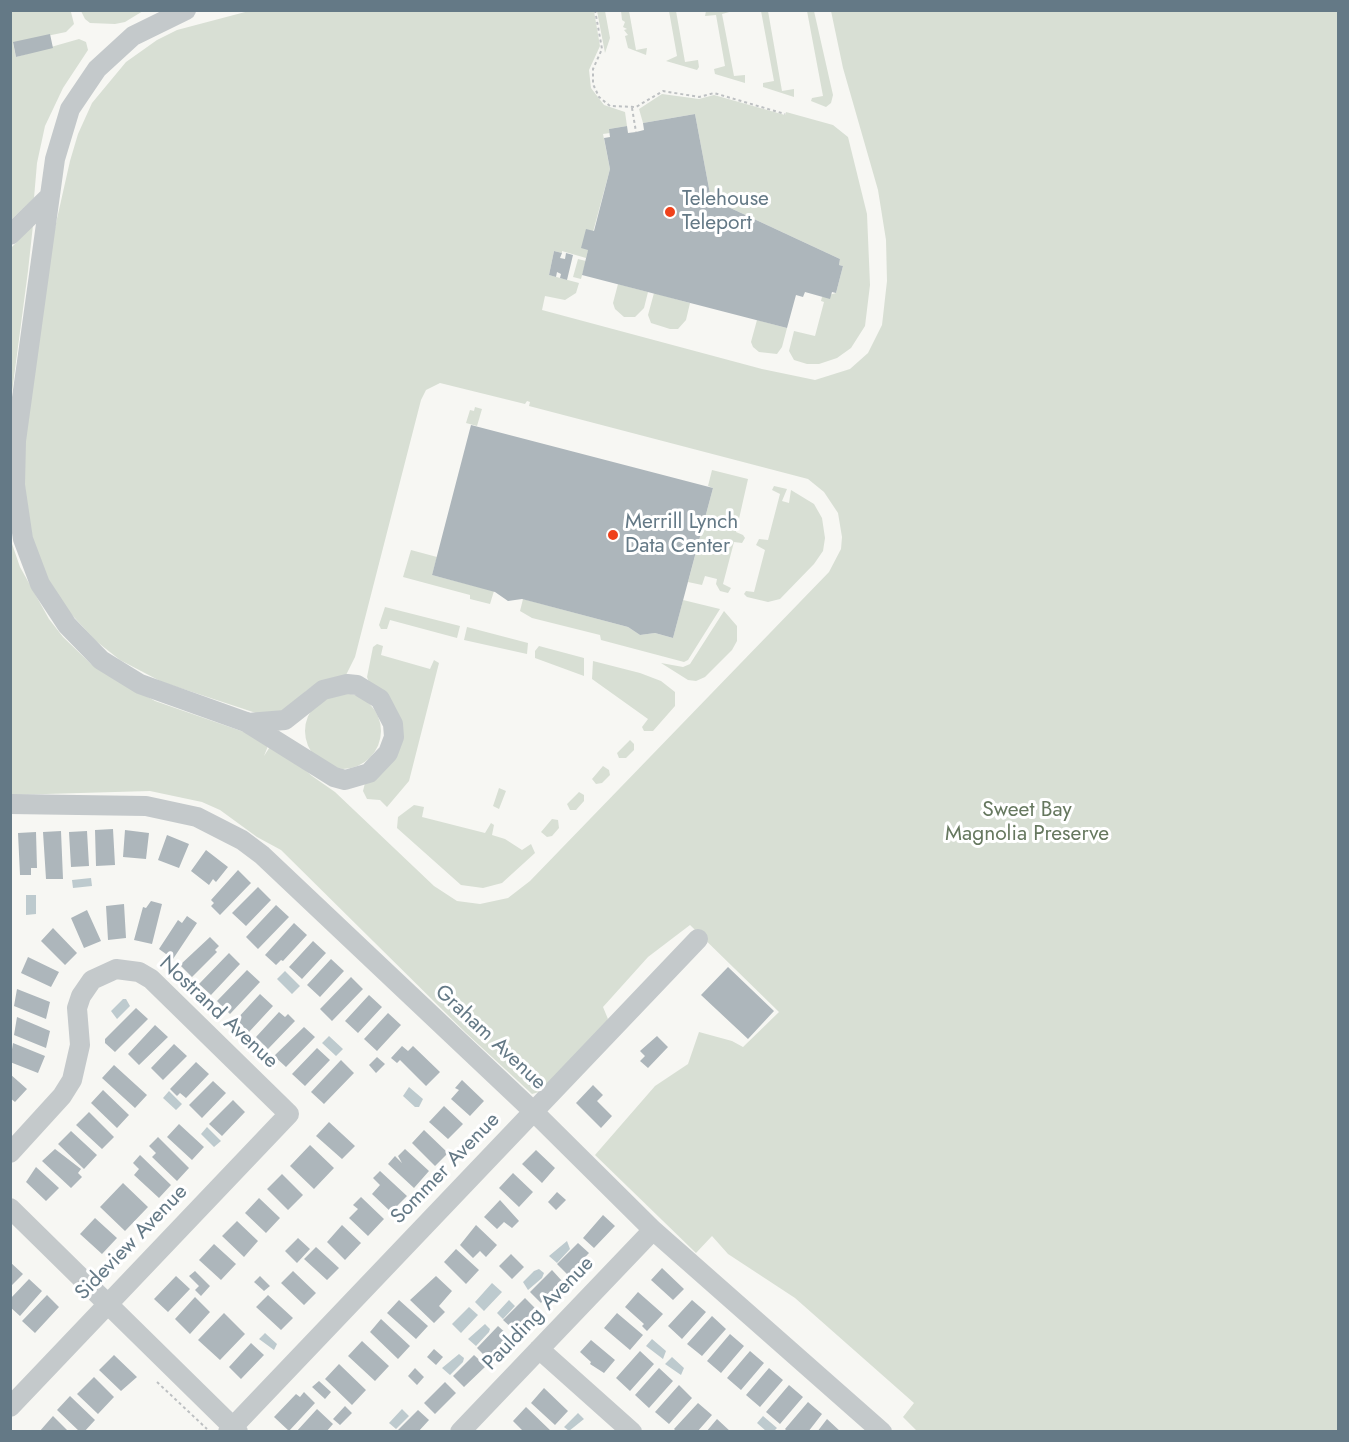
<!DOCTYPE html>
<style>
body{margin:0}
#map{position:relative;width:1349px;height:1442px;overflow:hidden;background:#f7f7f3;font-family:Jost,sans-serif}
canvas{display:block}
.frame{position:absolute;inset:0;border:12px solid #647986;pointer-events:none}
</style>
<div id="map">
<canvas width="1349" height="1442"></canvas>
<div class="frame"></div>
</div>
<script>
const ctx = document.querySelector('canvas').getContext('2d');
ctx.lineJoin = 'round';
function fill(path, color) { ctx.fillStyle = color; ctx.fill(path, 'evenodd'); }
const poly = rows => new Path2D(rows.map(r => 'M' + r).join(''));
function trace(path, color, width, dash) { ctx.strokeStyle = color; ctx.lineWidth = width; ctx.lineCap = dash ? 'butt' : 'round'; ctx.setLineDash(dash || []); ctx.stroke(path); }
function write(font, color, halo, rows, align = 'center') {
  ctx.font = font + ' Jost,sans-serif'; ctx.lineWidth = 6; ctx.setLineDash([]); ctx.textBaseline = 'middle'; ctx.strokeStyle = halo; ctx.fillStyle = color; for (const [text, x, y, turn = 0] of rows) {
    ctx.save(); ctx.translate(x, y); ctx.rotate((+turn || 0) * Math.PI / 180); ctx.textAlign = isNaN(turn) ? turn : align; if (halo) ctx.strokeText(text, 0, 0); ctx.fillText(text, 0, 0); ctx.restore();
  }
}
fill(poly([
 [11,11,75,11,71,12,74,24,66,32,13,43,16,57,79,39,86,42,88,50,63,88,45,126,37,163,34,198,11,220],
 [81,11,143,11,125,22,115,24,90,23,85,19],
 [249,11,594,11,600,46,589,70,591,88,604,105,625,112,627,126,609,129,610,133,603,134,610,169,586,258,562,251,562,253,554,251,549,275,579,283,576,293,565,300,545,296,542,310,762,369,815,380,850,369,868,353,882,325,887,281,886,240,878,190,843,68,831,11,1338,11,1338,1431,917,1431,903,1417,914,1403,795,1298,728,1254,712,1236,696,1253,595,1155,655,1086,688,1064,699,1032,732,1041,743,1047,779,1012,690,925,648,957,603,1007,608,1019,599,1035,539,1092,532,1094,466,1033,281,850,257,837,220,810,202,802,150,791,11,795,10,538,20,567,49,619,63,637,91,664,155,701,270,741,264,756,273,742,312,776,335,792,434,886,457,901,480,904,508,898,530,881,829,572,841,549,842,537,838,513,824,492,808,479,529,406,530,402,527,401,525,404,440,383,426,390,421,400,355,657,346,675,320,681,306,691,289,711,265,716,162,682,120,660,96,641,71,614,50,583,40,563,27,521,23,455,54,232,70,161,78,134,92,103,126,62,157,40,177,30],
 [597,11,605,11,610,38,605,53],
 [621,11,629,11,636,50,647,48,646,55,628,48,625,36,628,35,624,30,627,29,623,27,625,22,622,20],
 [669,11,676,11,685,62,698,60,699,67,697,70,666,61,677,56],
 [706,11,733,11,722,14,734,76,745,75,745,83,715,74,714,69,725,66,716,15,705,16],
 [761,11,768,11,782,91,794,89,794,97,763,87,763,83,774,81],
 [807,11,814,11,833,95,831,103,826,107,811,101,812,98,823,96],
 [662,94,699,99,714,95,785,115,786,112,833,125,848,137,867,214,870,285,865,326,851,348,837,358,819,364,807,364,794,360,789,351,794,331,815,336,824,302,821,301,822,297,836,293,843,266,839,265,840,259,711,199,695,114,643,123,639,109],
 [33,225,28,271,11,400,11,248],
 [578,259,586,261,581,279,573,277],
 [618,284,648,292,644,308,635,317,624,317,615,309,613,303],
 [654,293,690,303,686,320,678,329,670,329,651,323,648,315],
 [757,320,787,328,782,347,777,354,759,352,753,347,751,342],
 [475,407,482,409,477,426,466,423,470,410,474,411],
 [712,470,748,479,736,532,743,535,745,538,742,543,734,542,723,584,731,588,728,593,720,591,716,584,717,579,705,576,702,585,688,582,713,488,708,486],
 [774,486,787,489,782,501,789,503,791,490,814,504,822,518,825,538,823,551,814,564,780,599,768,602,747,597,744,594,746,591,754,592,765,550,756,545,759,539,768,540,780,494,772,490],
 [411,550,437,557,432,575,494,591,490,604,470,599,470,595,403,577],
 [523,599,628,627,640,635,655,633,673,638,683,600,720,609,688,660,684,662,601,640,600,635,532,618,520,611],
 [385,607,460,626,457,638,390,620,387,629,381,629,379,625],
 [724,611,737,626,737,641,732,650,705,677,696,681,688,680,661,663,683,667,690,664],
 [467,627,528,643,527,654,464,640],
 [377,644,383,646,381,655,430,669,434,660,439,663,409,781,387,807,380,800,367,799,363,791,365,783,395,750,367,677,373,647],
 [539,646,584,658,584,676,535,658,535,651],
 [593,661,640,673,661,681,675,692,675,706,653,731,644,731,642,727,648,719,592,679],
 '305 731a38 38 0 1 1 76 0a38 38 0 1 1-76 0Z',
 [630,740,634,744,634,750,626,758,619,758,617,753],
 [603,766,609,770,610,775,602,783,596,784,592,779],
 [499,788,506,791,499,809,493,806],
 [579,792,584,795,584,801,576,810,570,810,567,804],
 [414,805,424,807,422,817,485,833,491,823,494,825,492,835,505,839,522,850,531,844,535,853,502,883,483,888,461,885,397,828,398,817],
 [552,819,558,820,559,828,552,836,547,837,541,832]
]), '#d8dfd4');
fill(poly([
 [91,878,92,886,73,888,72,880],
 [26,895,36,895,36,914,26,915],
 [285,971,300,986,292,994,277,979],
 [123,999,126,999,130,1006,117,1019,111,1011],
 [329,1036,343,1049,336,1056,322,1043],
 [409,1087,423,1099,419,1107,415,1107,403,1096],
 [169,1091,182,1104,176,1110,163,1098],
 [207,1127,221,1141,214,1147,201,1134],
 [567,1241,570,1249,557,1263,549,1256],
 [539,1269,544,1273,542,1278,528,1290,523,1282,534,1271],
 [492,1283,502,1292,484,1311,475,1302],
 [509,1300,515,1306,503,1319,497,1313],
 [469,1307,478,1315,461,1333,452,1324],
 [485,1324,490,1329,489,1332,476,1346,468,1339],
 [265,1333,277,1344,274,1350,259,1339],
 [652,1339,666,1351,663,1359,646,1346],
 [459,1354,464,1358,463,1362,450,1375,442,1368],
 [672,1357,684,1368,681,1375,665,1364],
 [402,1409,409,1416,396,1429,389,1423],
 [578,1413,584,1419,569,1431,564,1427],
 [763,1416,777,1428,774,1431,766,1431,757,1423]
]), '#bdcace');
fill(poly([
 [50,34,53,48,16,57,13,42],
 [695,114,711,199,840,259,839,265,843,266,836,293,832,292,830,299,805,292,803,297,796,295,787,328,582,275,588,250,581,248,586,229,594,231,610,169,604,138,610,137,609,129,627,126,628,133,636,132,644,130,643,123],
 [554,251,562,253,560,258,565,259,566,253,573,255,567,280,560,278,561,274,557,272,556,277,549,275],
 [471,425,713,488,673,638,655,633,640,635,628,627,522,599,508,601,495,592,432,575],
 [113,829,115,865,96,866,95,830],
 [125,830,149,833,146,859,123,857],
 [61,831,63,879,46,879,43,832],
 [87,831,89,866,71,867,69,832],
 [36,832,37,868,31,868,31,875,20,875,18,833],
 [167,835,189,844,179,868,158,860],
 [206,850,228,867,216,882,213,879,209,885,191,871],
 [238,870,251,883,220,915,211,906,214,903,211,900],
 [258,887,271,900,246,926,232,913],
 [151,901,162,904,152,944,134,940,143,907,146,908],
 [124,904,126,938,108,940,106,906],
 [276,905,289,917,258,949,246,937],
 [87,910,101,941,84,948,71,918],
 [187,916,197,923,173,959,159,949,178,920,182,923],
 [294,923,307,935,283,961,281,960,276,965,265,955],
 [53,928,77,953,65,965,41,941],
 [210,937,219,946,215,950,217,952,192,977,180,965],
 [313,941,326,953,302,979,289,967],
 [229,953,240,964,211,995,199,984],
 [28,957,59,972,51,987,21,973],
 [331,959,344,971,320,997,307,985],
 [728,967,774,1011,748,1039,701,995],
 [247,970,260,982,230,1014,217,1001],
 [351,977,363,989,332,1021,320,1009],
 [17,989,50,1002,46,1019,14,1006],
 [260,994,273,1006,249,1032,236,1020],
 [369,995,382,1007,358,1033,345,1021],
 [136,1008,148,1019,115,1052,105,1043,105,1039],
 [279,1012,285,1017,288,1014,295,1021,268,1049,256,1037],
 [388,1013,401,1025,377,1051,364,1039],
 [17,1017,50,1031,46,1048,14,1035],
 [155,1025,168,1037,139,1065,128,1054],
 [304,1027,315,1037,286,1067,274,1056],
 [657,1036,668,1047,648,1068,640,1061,645,1056,640,1051],
 [13,1043,45,1056,38,1073,10,1062],
 [174,1044,187,1056,163,1080,151,1068],
 [402,1046,408,1051,413,1046,440,1072,426,1086,400,1060,397,1063,391,1058],
 [317,1048,330,1060,305,1086,292,1074],
 [377,1057,385,1064,376,1073,369,1065],
 [341,1060,354,1073,324,1104,311,1092],
 [196,1062,209,1074,186,1098,180,1093,177,1096,170,1089],
 [114,1065,147,1095,135,1108,102,1078],
 [10,1074,27,1089,15,1102,10,1098],
 [462,1080,484,1101,470,1116,451,1099,459,1090,455,1088],
 [213,1081,226,1093,202,1118,189,1105],
 [593,1085,603,1095,597,1101,612,1116,601,1128,576,1103],
 [103,1090,129,1115,117,1128,91,1103],
 [233,1100,245,1112,222,1136,209,1124],
 [444,1106,463,1124,448,1139,429,1122],
 [89,1112,114,1137,102,1149,76,1125],
 [329,1122,355,1146,342,1159,316,1136],
 [179,1124,204,1147,192,1160,167,1137],
 [424,1130,448,1153,435,1166,412,1143],
 [71,1131,97,1155,84,1169,58,1144],
 [158,1137,189,1168,177,1181,152,1157,156,1153,149,1146],
 [310,1145,334,1168,314,1189,290,1166],
 [55,1149,81,1169,78,1173,82,1177,71,1188,42,1161],
 [405,1149,429,1171,414,1188,388,1164,395,1156,402,1163,398,1156],
 [536,1150,555,1168,542,1183,522,1164],
 [140,1155,171,1185,159,1198,134,1175,139,1169,133,1163],
 [36,1167,59,1188,46,1201,26,1182],
 [380,1171,407,1196,391,1212,372,1194,380,1185,373,1178],
 [513,1173,533,1192,519,1207,499,1188],
 [282,1174,303,1195,288,1210,267,1189],
 [123,1183,148,1207,125,1231,100,1207],
 [557,1192,566,1200,556,1210,548,1202],
 [361,1197,384,1219,368,1236,349,1218,358,1209,353,1205],
 [259,1198,280,1218,266,1233,245,1213],
 [500,1200,519,1221,512,1228,504,1222,497,1229,484,1217],
 [603,1215,615,1226,594,1248,583,1238],
 [95,1218,117,1238,102,1254,80,1234],
 [237,1221,258,1241,244,1257,222,1236],
 [342,1225,361,1243,345,1260,327,1242],
 [476,1225,497,1245,486,1257,480,1251,473,1258,460,1245],
 [298,1238,310,1249,297,1263,285,1251],
 [578,1243,589,1253,568,1275,557,1264],
 [214,1244,236,1264,221,1280,199,1260],
 [316,1247,339,1268,327,1280,304,1259],
 [456,1249,479,1270,466,1284,444,1262],
 [511,1254,524,1267,512,1279,499,1266],
 [10,1262,23,1274,10,1287],
 [662,1268,684,1289,673,1300,651,1280],
 [552,1270,562,1281,541,1303,530,1292],
 [195,1271,210,1286,201,1296,195,1290,199,1286,189,1276],
 [293,1271,316,1293,304,1305,281,1283],
 [176,1276,190,1289,168,1312,154,1299],
 [260,1276,270,1286,264,1291,254,1282],
 [436,1276,452,1291,439,1306,445,1312,434,1323,410,1300],
 [29,1279,42,1291,20,1316,10,1307,10,1299],
 [638,1292,663,1314,647,1331,642,1326,644,1324,625,1307],
 [47,1295,59,1307,35,1333,22,1321],
 [268,1295,293,1318,281,1330,256,1307],
 [195,1297,210,1312,190,1334,175,1319],
 [525,1298,536,1309,515,1331,503,1320],
 [399,1300,428,1326,416,1339,387,1313],
 [692,1300,706,1312,682,1339,668,1326],
 [224,1313,245,1334,220,1360,198,1340],
 [617,1313,643,1335,630,1350,604,1328],
 [712,1316,726,1329,702,1356,687,1344],
 [381,1319,410,1346,398,1359,370,1332],
 [498,1326,509,1336,488,1359,477,1348],
 [730,1334,744,1346,721,1373,707,1361],
 [591,1340,615,1360,604,1373,590,1364,591,1362,580,1352],
 [362,1341,389,1366,375,1381,348,1356],
 [251,1343,264,1355,241,1379,229,1367],
 [434,1349,443,1357,436,1365,427,1357],
 [640,1351,654,1364,630,1391,616,1378],
 [750,1351,764,1363,741,1390,727,1378],
 [114,1355,137,1377,121,1391,99,1370],
 [474,1355,486,1366,464,1387,453,1376],
 [339,1364,366,1390,352,1405,325,1379],
 [415,1368,424,1377,417,1385,408,1376],
 [659,1368,673,1381,649,1408,635,1395],
 [769,1368,783,1380,760,1407,746,1395],
 [94,1377,114,1397,98,1414,77,1394],
 [319,1381,331,1392,325,1399,312,1387],
 [445,1382,456,1393,435,1414,424,1403],
 [679,1385,692,1398,669,1424,655,1412],
 [789,1385,803,1397,780,1424,766,1412],
 [544,1388,568,1411,555,1425,531,1403],
 [304,1392,315,1403,289,1431,274,1417,296,1394,300,1397],
 [70,1396,95,1420,84,1432,80,1432,57,1410],
 [808,1402,822,1414,808,1432,788,1432,785,1429],
 [698,1403,712,1415,697,1432,677,1432,674,1429],
 [345,1406,352,1413,340,1425,333,1419],
 [526,1407,552,1432,524,1432,513,1421],
 [317,1409,333,1424,326,1432,296,1432],
 [418,1410,429,1420,418,1432,396,1432],
 [53,1416,69,1432,39,1432],
 [717,1419,731,1432,706,1432],
 [827,1419,841,1432,817,1432]
]), '#adb6bb');
trace(poly([
 [595,10,602,49,593,69,593,84,599,97,610,106,636,107,663,91,699,97,714,93,785,114],
 [632,108,636,132],
 [157,1382,207,1429]
]), '#bdc0c2', 2, [3, 3]);
trace(poly([
 [186,10,133,36,97,69,70,109,55,159,16,441,15,485,23,539,40,584,67,625,101,660,140,684,246,722,334,777,345,780,369,773,388,753,394,737,393,724,380,699,357,685,347,684,323,690,285,720,248,723],
 [10,235,50,196],
 [10,804,146,806,197,817,242,840,262,855,534,1112,653,1230,882,1432],
 [10,1153,62,1096,72,1080,80,1045,77,1008,81,996,92,980,116,969,139,972,151,979,289,1114,10,1407],
 [10,1208,238,1432],
 [539,1349,632,1432],
 [228,1432,698,939],
 [460,1432,653,1230]
]), '#c4c9cb', 20);
for (const [x, y, r, color] of [
 [670,212,6,"#ef411b"],
 [613,535,6,"#ef411b"]
]) { const dot = new Path2D(); dot.arc(x, y, r, 0, 2 * Math.PI); ctx.fillStyle = color; ctx.fill(dot); trace(dot, '#fff', 2); }
write('21px', '#647986', '#fff', [
 ["Telehouse",682,200],
 ["Teleport",682,224],
 ["Merrill Lynch",625,523],
 ["Data Center",625,547]
], 'left');
write('21px', '#66785f', '#fff', [
 ["Sweet Bay",1027,811],
 ["Magnolia Preserve",1027,835]
]);
write('21px', '#647986', '#fff', [
 ["Nostrand Avenue",218,1013,43],
 ["Graham Avenue",490,1038,43],
 ["Sommer Avenue",446,1169,-46],
 ["Sideview Avenue",132,1243,-46],
 ["Paulding Avenue",539,1314,-46]
]);
</script>
